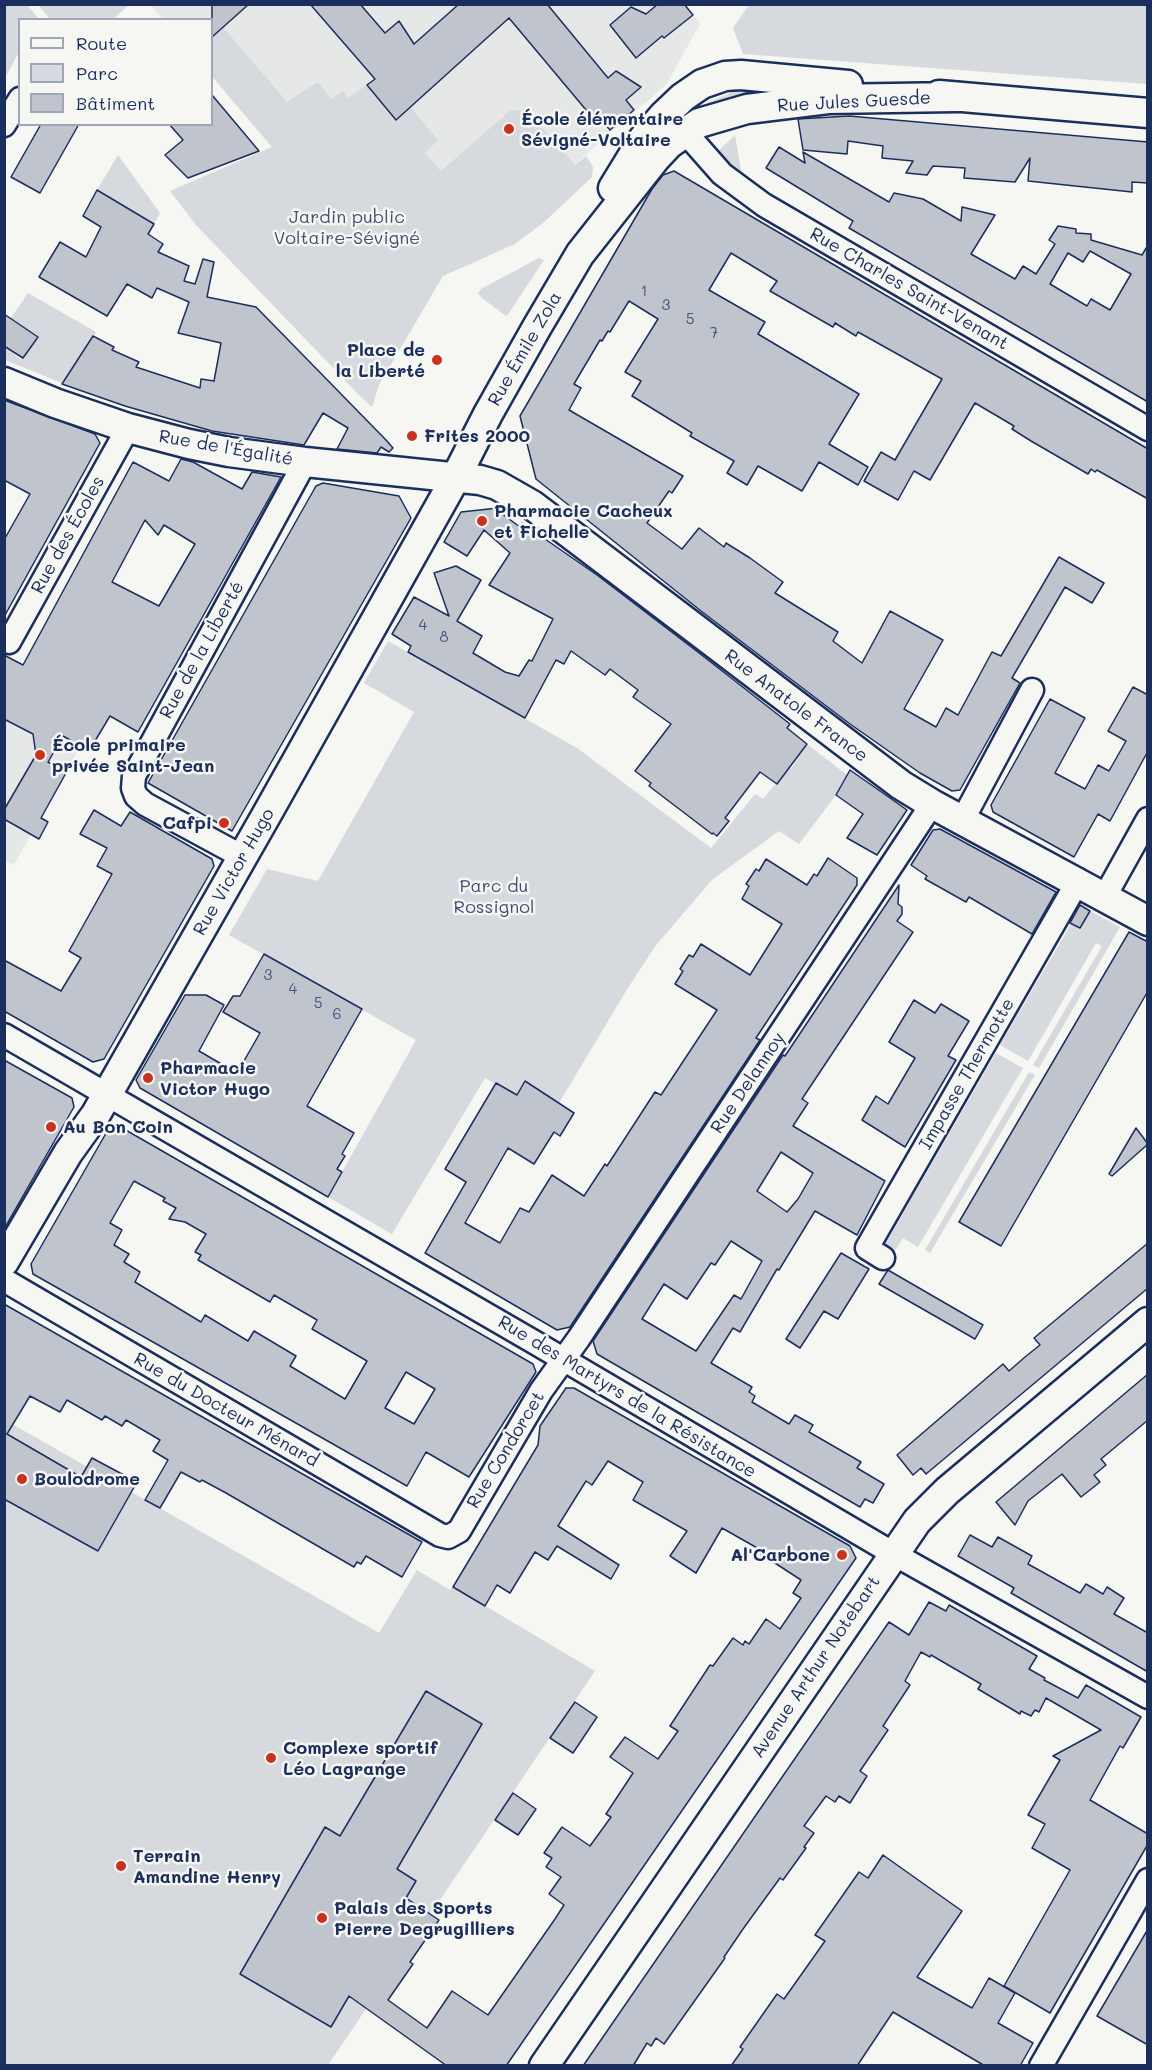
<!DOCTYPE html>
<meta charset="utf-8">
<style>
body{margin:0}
#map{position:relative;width:1152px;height:2070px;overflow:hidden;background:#f6f6f2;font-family:Mali,sans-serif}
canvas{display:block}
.frame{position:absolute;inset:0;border:6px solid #1b2f5e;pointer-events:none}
.legend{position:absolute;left:18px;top:18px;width:195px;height:108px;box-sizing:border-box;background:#f6f6f2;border:2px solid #9ea6b7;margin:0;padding:8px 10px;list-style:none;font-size:18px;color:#1b2f5e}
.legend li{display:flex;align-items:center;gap:12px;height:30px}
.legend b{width:30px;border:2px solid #9ea6b7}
</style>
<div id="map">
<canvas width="1152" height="2070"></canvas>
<div class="frame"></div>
<ul class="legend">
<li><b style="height:8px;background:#f6f6f2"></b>Route</li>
<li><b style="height:16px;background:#d6d9dd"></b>Parc</li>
<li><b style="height:16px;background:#c0c4cd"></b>Bâtiment</li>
</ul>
</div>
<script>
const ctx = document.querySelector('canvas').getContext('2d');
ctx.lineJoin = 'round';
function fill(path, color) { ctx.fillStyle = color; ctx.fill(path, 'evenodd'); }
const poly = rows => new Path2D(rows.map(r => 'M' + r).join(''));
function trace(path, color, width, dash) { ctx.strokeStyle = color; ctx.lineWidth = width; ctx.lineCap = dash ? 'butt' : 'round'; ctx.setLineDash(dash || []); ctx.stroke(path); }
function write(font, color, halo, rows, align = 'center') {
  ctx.font = font + ' Mali,sans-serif'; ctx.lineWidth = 5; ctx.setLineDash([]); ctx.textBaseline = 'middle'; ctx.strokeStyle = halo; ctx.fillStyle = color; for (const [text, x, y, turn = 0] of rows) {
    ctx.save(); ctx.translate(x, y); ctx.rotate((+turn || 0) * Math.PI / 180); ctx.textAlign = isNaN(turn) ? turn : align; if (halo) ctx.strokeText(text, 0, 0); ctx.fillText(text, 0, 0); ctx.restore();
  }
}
fill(poly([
 [684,4,700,24,666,85,604,138,498,235,396,120,272,147,212,77,212,20,163,19,150,5],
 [5,655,102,708,14,865,5,861]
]), '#e6e7e7');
fill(poly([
 [5,4,27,5,39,19,20,20,19,52,5,78],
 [38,5,129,5,112,20,50,19],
 [749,5,1147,5,1147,84,743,54,733,28],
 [223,27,287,102,316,83,320,84,331,99,343,91,348,98,367,85,396,120,410,107,438,140,425,153,441,171,511,110,527,111,575,165,586,156,593,167,592,177,543,223,515,244,443,276,379,385,372,407,358,394,196,225,170,191,272,147,212,76,212,37],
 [752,84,813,87,692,113,695,108],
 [735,135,743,182,717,152],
 [118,155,160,213,154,224,97,190],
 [539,258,544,260,509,313,506,316,482,298,478,293,481,289],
 [28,293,96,332,62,383,5,360,4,346,21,360,37,337,11,318],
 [388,641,577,748,711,848,755,794,763,799,789,768,791,769,807,744,847,775,836,795,799,844,779,831,713,879,656,945,626,991,559,1103,525,1081,517,1095,485,1078,392,1234,328,1197,416,1040,229,935,267,869,318,881,414,712,364,683],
 [1090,911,1120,927,1039,1068,1033,1065,1102,946,1096,943,1028,1061,1000,1045,1071,924,1080,928],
 [996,1053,1023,1068,918,1247,903,1238,894,1252,884,1246],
 [1029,1072,1035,1075,930,1253,925,1250],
 [5,1420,379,1633,417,1570,450,1590,452,1587,465,1594,595,1671,328,2065,5,2065]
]), '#d6d9dd');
const building = poly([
 [212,4,249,4,212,37,212,4],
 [310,4,360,4,385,33,399,21,414,44,459,4,547,4,608,78,616,71,641,87,626,100,634,110,610,130,601,119,597,123,509,18,396,120,367,85,375,79,310,4],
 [658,4,684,4,693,15,664,38,662,36,636,58,610,25,631,7,646,14,658,4],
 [212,95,259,151,188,178,165,155,183,140,169,124,212,124,212,95],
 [849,116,1148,142,1148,183,1132,182,1132,192,1028,181,1030,158,1015,182,964,178,965,168,933,166,927,175,906,173,913,161,882,158,883,146,848,141,847,154,803,150,798,119,849,116],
 [41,124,79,124,40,193,11,177,41,124],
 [779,147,805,163,803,152,889,202,894,193,923,199,961,221,962,207,995,215,971,254,1015,279,1023,266,1036,274,1055,244,1049,240,1058,226,1076,229,1076,233,1091,234,1091,240,1142,255,1148,245,1148,402,849,228,853,221,766,168,779,147],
 [1090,251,1131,274,1110,310,1091,299,1087,306,1050,284,1068,253,1083,262,1090,251],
 [674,171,1148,449,1148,499,1097,470,1095,472,1091,469,1088,474,1031,441,1012,429,1014,426,975,403,930,480,914,471,898,500,864,481,881,452,895,460,942,379,858,332,856,336,835,323,833,327,770,291,777,281,731,253,709,290,765,322,758,334,859,394,829,444,868,467,858,485,819,462,802,491,758,466,747,485,727,473,734,461,690,436,692,433,632,396,641,381,625,372,658,319,629,301,610,332,608,331,602,341,600,340,574,384,581,388,569,410,683,476,672,493,669,491,647,523,682,549,699,528,724,547,726,543,750,558,783,582,775,593,838,632,833,641,862,663,890,611,943,640,904,709,936,727,946,708,958,715,992,652,1001,656,1059,557,1104,583,1092,603,1065,587,1012,678,1020,683,960,790,952,791,920,773,850,724,701,611,536,479,520,416,652,189,663,175,674,171],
 [97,190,154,224,148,234,163,244,158,252,189,266,184,281,195,284,203,259,214,262,207,297,256,307,386,440,393,448,389,452,381,447,377,453,337,449,348,428,323,413,304,445,212,431,125,406,62,384,93,336,114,347,112,350,139,362,136,367,200,388,201,379,214,381,221,343,178,333,189,302,157,288,152,298,127,284,107,316,39,277,60,242,86,257,101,227,83,216,97,190],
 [4,314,38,337,23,358,4,346,4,314],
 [4,400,95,434,100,443,4,617,4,540,30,494,4,480,4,400],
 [181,459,193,462,242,489,252,472,281,477,138,732,110,716,89,751,63,736,48,762,66,773,41,818,48,822,39,839,4,819,4,810,36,755,33,734,4,719,4,655,23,665,133,462,169,481,181,459],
 [145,520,158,535,164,525,195,544,159,606,112,582,145,520],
 [323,483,399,496,411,518,232,831,148,783,316,486,323,483],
 [498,508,497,510,520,527,522,523,597,575,703,656,790,724,787,728,807,744,777,784,760,772,725,818,729,821,717,836,713,833,712,834,649,786,651,783,635,771,671,724,633,697,638,690,610,669,605,675,571,651,564,664,556,660,525,718,408,652,411,646,392,634,414,597,449,616,434,573,456,566,481,580,457,621,482,636,473,653,505,672,519,676,529,660,532,661,553,619,489,585,510,553,484,530,467,556,444,542,461,512,498,508],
 [1133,687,1148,695,1148,751,1110,821,1098,814,1074,857,993,812,991,805,1050,699,1085,718,1055,773,1085,789,1098,765,1109,771,1126,741,1108,731,1133,687],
 [850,770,907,810,877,855,847,838,863,814,836,795,850,770],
 [94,810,121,826,130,812,212,859,214,866,104,1059,93,1062,4,1011,4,960,61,991,81,958,69,951,112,874,97,866,107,848,80,834,94,810],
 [940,829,1056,892,1032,934,969,897,966,902,925,879,927,876,911,865,933,830,940,829],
 [828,858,857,878,857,885,756,1038,760,1040,570,1327,557,1330,425,1253,466,1182,445,1169,496,1083,517,1095,525,1081,574,1113,560,1136,554,1132,534,1164,508,1148,465,1223,500,1243,520,1208,529,1212,552,1175,584,1196,605,1164,607,1166,655,1092,661,1095,717,1010,675,984,683,971,680,969,689,955,693,957,701,944,750,975,782,924,742,899,749,886,746,884,756,869,759,871,766,859,807,885,814,874,817,876,828,858],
 [899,885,898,904,902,907,902,914,897,921,913,932,802,1099,808,1103,793,1126,885,1181,857,1235,815,1211,779,1270,777,1269,740,1332,733,1328,711,1363,752,1387,749,1392,755,1396,752,1402,789,1424,795,1415,813,1425,809,1432,861,1462,857,1468,884,1484,873,1503,865,1499,860,1507,597,1354,593,1341,783,1055,785,1056,899,885],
 [781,1152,813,1173,798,1199,787,1212,757,1191,781,1152],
 [731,1241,762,1261,741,1299,734,1295,696,1351,642,1319,664,1284,687,1299,711,1263,715,1265,731,1241],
 [1080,905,1090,911,1080,928,1070,923,1080,905],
 [1129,932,1148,942,1148,991,1001,1246,959,1222,1129,932],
 [264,954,362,1009,307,1106,354,1133,342,1154,345,1156,337,1169,342,1172,328,1197,140,1088,136,1080,185,995,206,995,224,1005,199,1051,237,1073,260,1033,223,1012,233,996,240,996,264,954],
 [914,1000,935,1013,941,1004,969,1021,948,1056,956,1060,905,1147,862,1120,876,1096,888,1104,915,1058,889,1042,914,1000],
 [4,1060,72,1098,74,1107,4,1229,4,1060],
 [117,1125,533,1364,536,1372,469,1477,426,1452,407,1486,33,1274,31,1264,109,1128,117,1125],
 [134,1181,165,1198,163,1201,176,1208,169,1219,185,1222,206,1234,195,1252,201,1255,198,1260,270,1302,274,1295,317,1320,312,1329,367,1361,345,1399,290,1366,296,1356,254,1331,248,1341,205,1315,201,1322,135,1282,140,1272,124,1262,129,1254,114,1245,122,1230,110,1223,134,1181],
 [406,1372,435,1389,414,1424,385,1408,406,1372],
 [1136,1128,1148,1144,1112,1176,1109,1174,1136,1128],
 [1148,1243,1148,1288,926,1474,921,1468,913,1475,897,1455,1003,1364,1009,1371,1025,1357,1040,1345,1034,1338,1148,1243],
 [841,1253,869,1269,838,1319,824,1311,800,1348,786,1339,841,1253],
 [888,1270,983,1325,975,1339,879,1284,888,1270],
 [4,1304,422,1542,402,1577,366,1556,361,1564,357,1562,354,1567,226,1493,202,1480,200,1482,181,1472,160,1508,145,1500,168,1460,153,1451,160,1440,126,1420,122,1426,105,1416,102,1420,67,1400,60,1412,30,1396,7,1434,81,1477,92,1458,137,1482,98,1551,4,1499,4,1304],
 [1148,1374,1148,1420,1101,1459,1106,1465,1094,1475,1100,1482,1081,1497,1062,1474,1028,1501,1015,1525,996,1502,1148,1374],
 [566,1388,574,1388,850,1546,856,1558,506,2066,447,2066,349,1996,331,2027,240,1974,325,1827,340,1836,426,1691,482,1724,397,1869,416,1881,406,1898,439,1920,410,1962,413,1964,388,2000,427,2028,452,1991,488,2015,555,1919,564,1905,549,1894,561,1877,546,1867,552,1858,544,1853,562,1827,590,1846,611,1817,606,1814,633,1773,610,1757,625,1737,658,1759,678,1731,670,1726,710,1665,713,1666,733,1638,743,1645,745,1641,749,1644,766,1619,780,1629,801,1598,793,1593,801,1580,758,1552,759,1549,722,1528,696,1573,673,1558,670,1556,687,1531,633,1500,643,1482,608,1461,592,1485,586,1481,558,1526,619,1565,611,1579,557,1546,548,1560,535,1552,510,1593,497,1585,485,1606,453,1587,538,1445,540,1426,566,1388],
 [970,1535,992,1547,998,1537,1032,1556,1028,1564,1080,1593,1086,1584,1103,1594,1107,1587,1124,1598,1114,1614,1148,1633,1148,1672,1011,1593,1014,1588,958,1556,970,1535],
 [929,1602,946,1611,949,1605,1037,1656,1029,1669,1045,1678,1044,1680,1078,1698,1086,1685,1141,1717,1123,1748,1120,1746,1090,1800,1148,1834,1148,1844,1050,2013,1004,1986,1070,1870,1032,1848,1045,1824,1028,1815,1060,1760,1053,1756,1101,1730,1046,1698,1039,1712,1035,1710,1031,1716,1021,1711,1020,1714,978,1689,981,1684,931,1655,930,1657,921,1652,905,1681,910,1685,883,1726,888,1730,860,1771,867,1776,850,1803,839,1796,835,1802,826,1796,804,1826,814,1833,804,1847,806,1848,783,1880,780,1878,743,1929,724,1957,725,1958,664,2044,656,2038,651,2046,647,2043,633,2066,583,2066,889,1622,909,1635,929,1602],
 [575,1702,597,1717,573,1753,550,1738,575,1702],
 [513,1793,536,1809,518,1835,495,1820,513,1793],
 [883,1855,962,1911,917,1977,972,2008,989,1978,1015,1993,998,2023,1033,2043,1020,2066,985,2066,893,2012,857,2066,731,2066,743,2049,740,2047,777,1994,784,1999,825,1941,815,1935,859,1872,868,1878,883,1855],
 [1148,1929,1148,2045,1097,2016,1148,1929]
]);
fill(building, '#c0c4cd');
trace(building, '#1b2f5e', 1.5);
const minor = poly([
 [4,125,20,99],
 [685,132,722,174,764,205,1148,429],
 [9,642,128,428],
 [962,821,1032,690],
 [243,857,145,804,136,796,133,788,134,776,305,462],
 [1104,898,1148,819],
 [4,1035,534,1342,894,1554,1148,1697],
 [883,1258,867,1248,1077,883],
 [4,1280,440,1535,448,1537,459,1531,541,1391,579,1338,932,804],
 [1041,2066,1148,1880]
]);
const tertiary = poly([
 [939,95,1148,113],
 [613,188,643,139,663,116,683,97,702,84,725,76,741,75,848,85],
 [4,382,55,403,128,428,189,444,229,452,305,462,480,480,497,485,532,505,581,542,901,785,932,804,1148,921],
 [4,1262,68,1153,96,1114,267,814,456,477,488,414,537,327,580,254,655,159,669,144,699,123,747,109,828,99,956,97],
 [544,2066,917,1521,947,1491,1148,1322]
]);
trace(minor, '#1b2f5e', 27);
trace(tertiary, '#1b2f5e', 33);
trace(minor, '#f6f6f2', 22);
trace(tertiary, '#f6f6f2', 28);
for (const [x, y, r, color] of [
 [509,129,6,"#c8321e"],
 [437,360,6,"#c8321e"],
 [412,436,6,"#c8321e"],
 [482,521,6,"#c8321e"],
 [40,755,6,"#c8321e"],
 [224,823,6,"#c8321e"],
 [148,1078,6,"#c8321e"],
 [51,1127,6,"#c8321e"],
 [22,1479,6,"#c8321e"],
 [842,1555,6,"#c8321e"],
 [271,1758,6,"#c8321e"],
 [121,1866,6,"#c8321e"],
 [322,1918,6,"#c8321e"]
]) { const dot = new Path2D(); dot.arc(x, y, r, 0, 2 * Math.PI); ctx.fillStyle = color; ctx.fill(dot); trace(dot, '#f6f6f2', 2); }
write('15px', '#44547a', null, [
 ["1",644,291],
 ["3",666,305],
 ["5",690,319],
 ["7",714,333],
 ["4",423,625],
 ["8",444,637],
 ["3",268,975],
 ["4",293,989],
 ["5",318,1003],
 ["6",337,1014]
]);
write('18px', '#1b2f5e', '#f6f6f2', [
 ["Rue Jules Guesde",854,102,-3],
 ["Rue Charles Saint-Venant",909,289,30],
 ["Rue Émile Zola",525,349,-60],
 ["Rue de l'Égalité",226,448,10],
 ["Rue des Écoles",68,535,-61],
 ["Rue de la Liberté",202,650,-61],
 ["Rue Anatole France",796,706,37],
 ["Rue Victor Hugo",234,872,-60],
 ["Impasse Thermotte",967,1074,-60],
 ["Rue Delannoy",748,1083,-56],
 ["Rue des Martyrs de la Résistance",627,1397,31],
 ["Rue du Docteur Ménard",226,1410,30],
 ["Rue Condorcet",506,1450,-59],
 ["Avenue Arthur Notebart",816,1667,-56]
]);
write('bold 18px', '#1b2f5e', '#f6f6f2', [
 ["École élémentaire",521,119],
 ["Sévigné-Voltaire",521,140],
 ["Place de",425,350,"right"],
 ["la Liberté",425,371,"right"],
 ["Frites 2000",424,436],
 ["Pharmacie Cacheux",494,511],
 ["et Fichelle",494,532],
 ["École primaire",52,745],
 ["privée Saint-Jean",52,766],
 ["Cafpi",212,823,"right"],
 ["Pharmacie",160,1068],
 ["Victor Hugo",160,1089],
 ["Au Bon Coin",63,1127],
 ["Boulodrome",34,1479],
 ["Al'Carbone",830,1555,"right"],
 ["Complexe sportif",283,1748],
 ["Léo Lagrange",283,1769],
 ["Terrain",133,1856],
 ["Amandine Henry",133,1877],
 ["Palais des Sports",334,1908],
 ["Pierre Degrugilliers",334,1929]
], 'left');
write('18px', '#405177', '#f6f6f2', [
 ["Jardin public",347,217],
 ["Voltaire-Sévigné",347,238],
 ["Parc du",494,886],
 ["Rossignol",494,907]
]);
</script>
